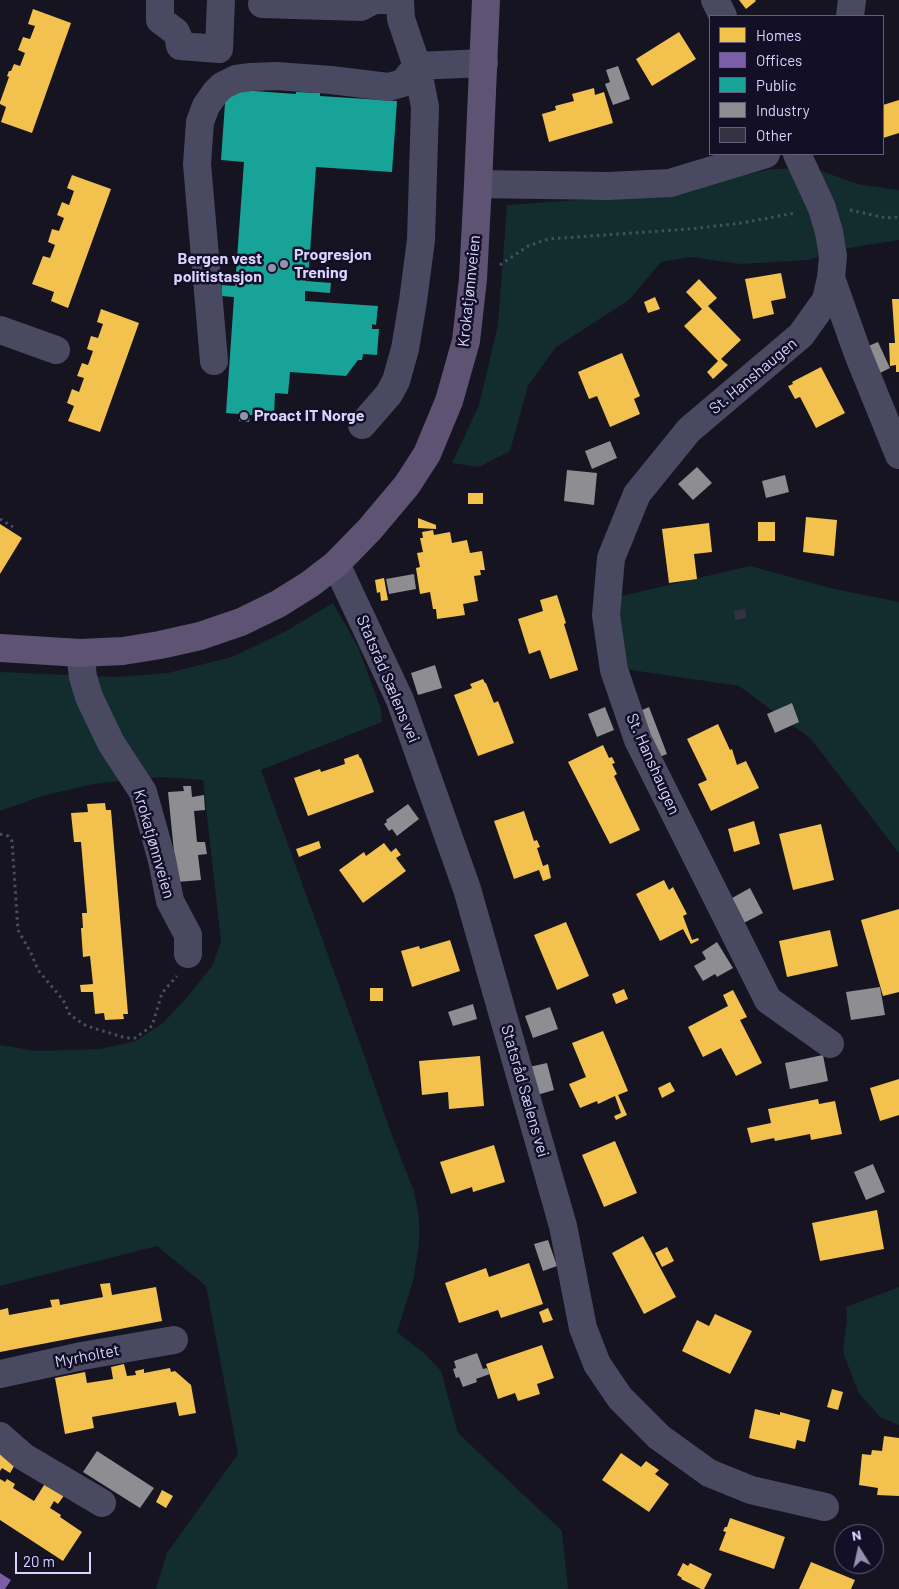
<!DOCTYPE html>
<meta charset="utf-8">
<style>
body{margin:0}
#map{position:relative;width:899px;height:1589px;overflow:hidden;background:#161421;font-family:Barlow,sans-serif}
canvas{display:block}
.legend{position:absolute;left:709px;top:15px;width:175px;height:140px;box-sizing:border-box;background:#130f26;border:1px solid #625e7d;margin:0;padding:6px 9px;list-style:none;font-size:15px;color:#d9d4ff}
.legend li{display:flex;align-items:center;gap:10px;height:25px}
.legend b{width:25px;border:1px solid #625e7d}
.north{position:absolute;left:834px;top:1524px;width:50px;height:50px;box-sizing:border-box;background:#130f26;border:1px solid #625e7d;border-radius:50%;rotate:350deg;font-size:14px;font-weight:700;line-height:20px;text-align:center;color:#d9d4ff}
.north::after{content:'';display:block;margin:auto;width:18px;height:22px;background:#9591b1;clip-path:polygon(50% 0,100% 100%,50% 72%,0 100%)}
.scale{position:absolute;left:15px;top:1552px;width:76px;height:22px;box-sizing:border-box;border:2px solid #d9d4ff;border-top:0;padding-left:6px;font-size:15px;line-height:18px;white-space:nowrap;color:#d9d4ff;-webkit-text-stroke:4px #130f26;paint-order:stroke}
</style>
<div id="map">
<canvas width="899" height="1589"></canvas>
<ul class="legend">
<li><b style="height:14px;background:#f2c14e"></b>Homes</li>
<li><b style="height:14px;background:#7b5ea7"></b>Offices</li>
<li><b style="height:14px;background:#17a398"></b>Public</li>
<li><b style="height:14px;background:#8d8d92"></b>Industry</li>
<li><b style="height:14px;background:#343243"></b>Other</li>
</ul>
<div class="north">N</div>
<div class="scale">20 m</div>
</div>
<script>
const ctx = document.querySelector('canvas').getContext('2d');
ctx.lineJoin = 'round';
function fill(path, color) { ctx.fillStyle = color; ctx.fill(path, 'evenodd'); }
const poly = rows => new Path2D(rows.map(r => 'M' + r).join(''));
function trace(path, color, width, dash) { ctx.strokeStyle = color; ctx.lineWidth = width; ctx.lineCap = dash ? 'butt' : 'round'; ctx.setLineDash(dash || []); ctx.stroke(path); }
function write(font, color, halo, rows, align = 'center') {
  ctx.font = font + ' Barlow,sans-serif'; ctx.lineWidth = 5; ctx.setLineDash([]); ctx.textBaseline = 'middle'; ctx.strokeStyle = halo; ctx.fillStyle = color; for (const [text, x, y, turn = 0] of rows) {
    ctx.save(); ctx.translate(x, y); ctx.rotate((+turn || 0) * Math.PI / 180); ctx.textAlign = isNaN(turn) ? turn : align; if (halo) ctx.strokeText(text, 0, 0); ctx.fillText(text, 0, 0); ctx.restore();
  }
}
fill(poly([
 [813,168,857,184,899,190,899,240,849,248,808,260,740,264,691,257,661,262,629,300,556,347,528,386,510,451,479,467,452,463,479,405,498,325,507,205,661,194,771,169],
 [750,566,834,589,899,602,899,853,811,739,739,686,605,666,613,598],
 [333,603,358,647,381,709,382,722,261,770,361,1046,391,1133,414,1191,419,1218,419,1244,413,1281,397,1332,425,1354,441,1371,458,1433,562,1531,568,1589,156,1589,167,1553,238,1454,206,1286,157,1246,0,1286,0,1045,37,1051,100,1049,136,1041,164,1022,189,995,212,966,221,942,203,780,159,777,93,784,42,796,0,811,0,672,115,677,168,673,232,657,286,631],
 [899,1287,899,1425,880,1417,858,1392,843,1352,847,1319,846,1307]
]), '#132c2d');
fill(poly([
 [739,0,755,0,756,1,746,9],
 [33,9,71,23,32,133,1,122,6,107,0,104,0,102,9,77,7,76,9,71,11,71,14,64,20,66,25,53,18,50,23,37,30,39,35,26,28,24],
 [679,32,696,59,652,86,636,59],
 [594,88,595,95,604,92,613,123,549,142,542,114,556,110,555,106,574,101,572,94],
 [899,100,899,133,883,138,883,105],
 [72,175,111,189,68,308,51,301,54,292,32,284,43,256,50,258,55,245,48,242,52,229,59,231,64,218,57,215,62,202,69,205,74,191,67,188],
 [781,273,786,298,771,301,774,314,753,319,745,279],
 [699,279,717,298,708,306,741,340,721,359,728,365,713,379,707,372,718,361,684,326,702,309,686,292],
 [655,297,660,309,648,313,644,302],
 [892,299,899,299,899,372,896,372,896,365,890,366,889,343,895,343],
 [101,309,139,323,100,432,68,421,74,406,67,403,72,389,79,392,84,378,77,376,82,363,88,365,93,351,87,349,91,336,98,338,103,324,97,322],
 [622,353,640,396,634,399,640,414,610,427,597,396,589,399,578,372],
 [821,367,845,413,816,428,800,397,795,399,788,386,793,384,792,382],
 [468,493,483,493,483,504,468,504],
 [806,517,837,520,834,556,803,552],
 [418,518,436,525,436,529,418,528],
 [758,522,775,522,775,541,758,541],
 [709,523,712,552,694,554,697,579,669,583,662,529],
 [0,524,22,538,0,574],
 [433,530,434,535,450,532,452,543,467,540,470,553,482,551,485,570,480,570,481,575,474,576,478,601,463,604,465,615,437,619,436,609,433,609,430,592,420,594,416,568,420,567,417,553,423,552,420,538,423,538,422,532],
 [384,578,388,600,381,601,380,592,377,593,375,580],
 [557,595,566,623,564,624,578,670,550,679,540,650,529,654,518,619,543,611,540,600],
 [483,679,485,683,486,683,494,703,498,701,514,743,478,756,454,695,472,688,470,684],
 [718,724,730,750,732,749,737,765,746,761,759,788,711,811,698,784,707,780,687,739],
 [603,745,609,758,612,757,615,763,612,764,617,774,614,776,640,830,610,844,568,762],
 [358,754,360,758,361,758,374,792,308,816,294,778,320,769,321,772,345,764,344,759],
 [105,803,106,810,111,810,128,1014,123,1014,124,1019,105,1020,104,1013,95,1014,93,992,81,992,80,985,93,984,90,956,83,957,81,928,83,928,82,913,87,913,81,842,74,842,71,813,88,812,87,804],
 [524,811,534,841,537,840,540,847,537,848,543,866,548,864,551,878,543,881,539,870,514,879,494,821],
 [754,821,760,844,734,852,728,829],
 [821,824,834,880,793,890,779,834],
 [319,841,321,848,299,857,296,849],
 [384,843,391,852,396,848,401,855,396,858,406,871,363,903,339,870,364,852,366,856],
 [664,880,669,890,673,887,687,914,683,916,692,940,698,938,699,940,691,944,683,929,660,941,636,894],
 [899,909,899,992,883,996,861,920],
 [566,922,589,976,557,990,534,935],
 [830,930,838,966,787,977,779,941],
 [450,940,460,971,412,987,401,951,419,946,420,949],
 [370,988,383,988,383,1001,370,1001],
 [624,989,628,999,616,1004,612,994],
 [733,990,747,1017,740,1020,762,1063,736,1076,721,1048,703,1057,688,1027,728,1006,723,995],
 [603,1031,628,1091,618,1095,627,1115,616,1120,614,1116,621,1113,615,1096,598,1104,597,1101,580,1108,569,1084,586,1077,572,1043],
 [480,1056,484,1106,449,1109,448,1092,422,1095,419,1061],
 [899,1079,899,1115,880,1121,870,1088],
 [670,1082,675,1091,662,1098,658,1088],
 [818,1099,819,1104,835,1101,842,1134,811,1140,810,1134,775,1141,774,1138,751,1143,747,1128,771,1123,768,1109],
 [615,1141,637,1193,604,1207,582,1155],
 [494,1145,505,1182,473,1192,472,1187,451,1194,440,1162],
 [877,1210,884,1249,820,1261,812,1223],
 [643,1236,676,1297,644,1314,612,1253],
 [667,1247,674,1261,662,1267,655,1253],
 [529,1263,543,1304,501,1318,498,1310,459,1323,445,1283,486,1268,489,1277],
 [110,1283,112,1295,156,1287,162,1321,0,1352,0,1310,8,1308,9,1315,52,1307,50,1300,59,1299,60,1305,103,1297,100,1284],
 [548,1308,553,1320,543,1323,539,1312],
 [715,1314,752,1331,730,1374,682,1351,697,1320,709,1326],
 [542,1345,554,1378,537,1384,540,1394,518,1401,515,1393,498,1399,486,1364],
 [124,1364,127,1376,136,1375,135,1371,144,1369,144,1373,170,1368,171,1372,175,1371,191,1385,196,1413,179,1416,176,1402,92,1417,94,1428,65,1434,55,1378,85,1372,87,1383,113,1379,111,1367],
 [832,1389,843,1392,838,1410,827,1407],
 [755,1409,780,1415,780,1412,810,1420,805,1442,797,1440,795,1449,749,1438],
 [884,1436,899,1438,899,1496,877,1495,878,1488,859,1485,862,1454,871,1455,872,1450,882,1451],
 [0,1453,16,1463,10,1473,2,1468,0,1471],
 [621,1453,641,1467,646,1461,659,1470,655,1474,669,1484,649,1512,602,1480],
 [0,1479,5,1482,7,1479,15,1484,13,1488,34,1501,46,1482,65,1494,58,1504,54,1501,50,1508,61,1515,60,1517,82,1532,63,1561,0,1520],
 [162,1490,173,1496,166,1508,156,1502],
 [730,1518,785,1537,774,1569,719,1550,726,1532,723,1531,725,1527,727,1527],
 [811,1562,855,1580,851,1589,799,1589],
 [683,1563,688,1566,690,1563,712,1574,704,1589,701,1589,681,1579,682,1578,677,1575]
]), '#f2c14e');
fill(poly([
 [0,1573,11,1580,5,1589,0,1589]
]), '#7b5ea7');
fill(poly([
 [226,89,296,94,296,92,320,93,320,96,397,101,392,172,316,167,308,280,306,280,306,281,331,283,330,293,305,291,305,301,378,306,376,325,372,324,372,329,379,329,377,355,363,354,362,360,358,360,346,376,290,372,288,394,275,393,274,416,250,415,249,422,239,421,239,414,226,413,234,297,221,296,222,285,235,286,244,162,221,160]
]), '#17a398');
fill(poly([
 [618,66,630,99,613,105,605,84,610,82,606,70],
 [878,342,890,368,874,376,861,349],
 [610,441,617,458,592,469,585,451],
 [697,467,712,483,693,500,678,484],
 [567,470,597,473,594,505,564,501],
 [785,475,789,492,766,498,762,481],
 [414,574,416,589,389,594,386,579],
 [435,665,442,688,418,695,411,673],
 [792,703,799,722,775,733,767,714],
 [605,707,614,730,597,737,588,714],
 [649,707,667,754,652,760,633,714],
 [183,786,191,786,192,797,204,795,205,810,194,811,197,842,205,842,207,854,198,855,201,880,177,882,168,792,184,791],
 [408,804,419,819,397,836,392,829,389,831,384,824,387,822,386,820],
 [750,888,763,913,738,926,725,902],
 [717,942,733,968,717,977,715,974,703,981,694,966,706,959,702,952],
 [880,987,885,1015,851,1020,846,992],
 [473,1004,477,1019,453,1026,448,1012],
 [550,1007,558,1029,533,1038,525,1016],
 [823,1055,828,1081,790,1089,785,1063],
 [547,1063,554,1090,537,1095,529,1067],
 [873,1164,885,1192,866,1200,854,1172],
 [548,1240,557,1266,543,1271,534,1244],
 [477,1353,483,1369,487,1368,490,1374,476,1379,477,1382,463,1387,459,1377,456,1378,453,1369,456,1368,454,1361],
 [97,1451,154,1488,140,1508,83,1472]
]), '#8d8d92');
fill(poly([
 [745,609,746,618,735,620,734,611]
]), '#343243');
trace(poly([
 [850,210,886,218,899,217],
 [500,265,528,246,548,239,689,229,742,223,795,213],
 [0,519,13,527],
 [0,834,8,836,12,841,18,930,31,953,38,970,63,1000,70,1015,85,1025,93,1028,126,1038,135,1038,152,1026,162,993,177,976]
]), '#44505f', 3, [2.5, 4]);
trace(poly([
 [160,0,160,20,176,32,179,39,180,46,219,49,221,0],
 [715,0,723,16],
 [262,4,361,7,374,0,400,0],
 [850,16,852,0],
 [797,154,822,208,829,232,833,256,831,278,826,300,801,335,689,430,637,494,611,558,606,615,614,670,638,740,768,1000,830,1044],
 [478,184,608,186,670,183,766,154],
 [831,278,858,354,899,455],
 [0,330,56,350],
 [214,361,197,164,200,122,206,106,215,93,222,86,236,79,251,77,276,76,331,80,388,87,403,83,417,66,484,63],
 [362,425,389,394,396,381,405,349,413,301,421,240,425,107,417,66,401,19,400,0],
 [336,564,400,700,467,889,563,1226,583,1328,597,1364,620,1398,659,1437,709,1473,751,1490,825,1507],
 [80,653,83,677,89,697,111,743,143,792,162,860,170,901,188,935,188,954],
 [0,1374,82,1356,174,1340],
 [0,1436,24,1457,102,1503]
]), '#4a4962', 28);
trace(poly([
 [0,648,80,653,123,651,160,645,200,636,241,622,278,604,310,584,336,564,370,529,407,485,427,454,449,401,466,341,473,279,478,184,486,0]
]), '#5e5373', 28);
for (const [x, y, r, color] of [
 [284,264,5,"#9591b1"],
 [272,268,5,"#9591b1"],
 [244,416,5,"#9591b1"]
]) { const dot = new Path2D(); dot.arc(x, y, r, 0, 2 * Math.PI); ctx.fillStyle = color; ctx.fill(dot); trace(dot, '#130f26', 2); }
write('bold 16px', '#d9d4ff', '#130f26', [
 ["Progresjon",294,255],
 ["Trening",294,273],
 ["Bergen vest",262,259,"right"],
 ["politistasjon",262,277,"right"],
 ["Proact IT Norge",254,416]
], 'left');
write('16px', '#d9d4ff', '#130f26', [
 ["Krokatjønnveien",469,291,-84],
 ["St. Hanshaugen",753,376,-40],
 ["Statsråd Sælens vei",388,679,67],
 ["St. Hanshaugen",653,764,66],
 ["Krokatjønnveien",154,844,74],
 ["Statsråd Sælens vei",525,1091,74],
 ["Myrholtet",87,1356,-11]
]);
</script>
